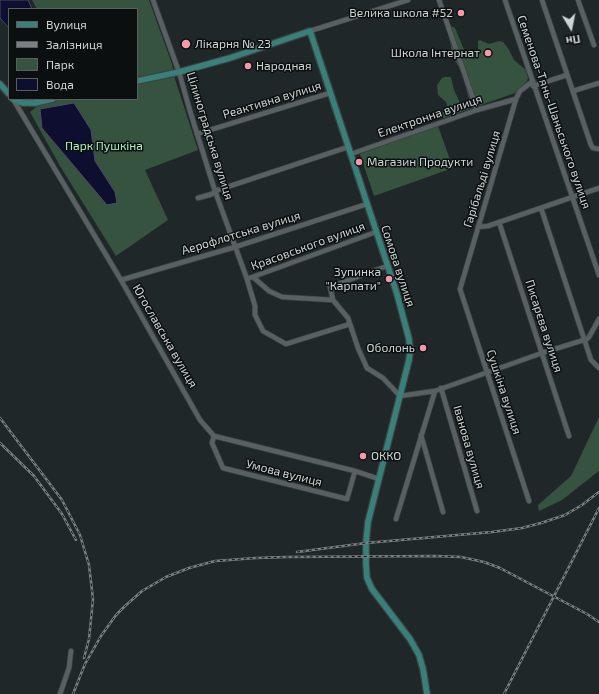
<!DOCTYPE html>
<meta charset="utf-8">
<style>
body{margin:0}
#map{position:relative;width:599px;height:694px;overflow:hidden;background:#202729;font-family:"Exo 2",sans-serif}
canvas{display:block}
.legend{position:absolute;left:8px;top:8px;width:130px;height:92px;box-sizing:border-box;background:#0c0f10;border:1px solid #5a5e5f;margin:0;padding:5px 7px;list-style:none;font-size:12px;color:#cfd4d5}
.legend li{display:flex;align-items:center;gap:8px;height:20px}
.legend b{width:20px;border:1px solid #5a5e5f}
.north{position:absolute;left:551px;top:8px;width:40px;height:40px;-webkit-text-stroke:3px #0c0f10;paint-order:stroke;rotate:170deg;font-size:11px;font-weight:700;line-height:16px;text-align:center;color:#cfd4d5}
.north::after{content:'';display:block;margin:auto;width:14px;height:18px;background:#cfd4d5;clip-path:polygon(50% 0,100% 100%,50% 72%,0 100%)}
</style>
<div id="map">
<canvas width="599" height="694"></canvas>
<ul class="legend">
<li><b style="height:5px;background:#38807a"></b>Вулиця</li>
<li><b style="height:5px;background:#7a8081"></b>Залізниця</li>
<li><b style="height:11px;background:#35533f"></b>Парк</li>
<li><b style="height:11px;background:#0e0e30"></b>Вода</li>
</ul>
<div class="north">Пн</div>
</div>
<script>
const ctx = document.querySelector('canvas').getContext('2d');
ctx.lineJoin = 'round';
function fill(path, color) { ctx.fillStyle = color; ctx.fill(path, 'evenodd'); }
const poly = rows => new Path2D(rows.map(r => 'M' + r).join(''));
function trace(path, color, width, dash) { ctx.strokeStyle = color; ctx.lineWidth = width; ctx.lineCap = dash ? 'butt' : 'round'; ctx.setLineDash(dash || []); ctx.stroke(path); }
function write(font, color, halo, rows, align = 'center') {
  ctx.font = font + ' "Exo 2",sans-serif'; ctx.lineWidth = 3; ctx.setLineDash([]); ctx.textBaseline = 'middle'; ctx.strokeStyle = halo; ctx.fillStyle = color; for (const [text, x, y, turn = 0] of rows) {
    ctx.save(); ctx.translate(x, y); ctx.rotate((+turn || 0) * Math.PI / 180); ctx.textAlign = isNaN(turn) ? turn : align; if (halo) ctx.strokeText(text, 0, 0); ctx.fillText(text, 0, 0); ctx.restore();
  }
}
fill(poly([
 [32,0,149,0,172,64,175,79,198,150,145,170,168,220,116,256,60,166,30,112,46,99,137,99,137,9,37,9],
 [449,25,455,28,465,52,468,54,478,52,478,41,480,40,489,44,499,41,503,42,508,48,514,60,526,70,528,78,527,81,515,93,444,118,442,117,442,113,447,110,448,108,446,102,438,95,437,85,442,78,445,77,451,77,454,90,461,105,467,105,469,102,468,101,469,99,461,70,451,55,451,46,447,28],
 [438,126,453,168,374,196,360,154],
 [599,417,599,471,562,500,539,511,538,505,571,476]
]), '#35533f');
const water = poly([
 [0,0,28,0,32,9,9,9,9,28,0,18,0,0],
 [74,103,91,130,95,161,115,192,117,203,107,205,42,128,40,109,74,103]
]);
fill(water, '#0e0e30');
trace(water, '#484962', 1);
const minor = poly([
 [153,0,179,72,190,111,215,191,247,279,255,306,255,315,263,331,286,344,350,324],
 [439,0,477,110],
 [505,0,599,275],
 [542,0,591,145,593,148,599,149],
 [578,0,594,45],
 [310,31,408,0],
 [533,86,567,75],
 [573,91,599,83],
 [13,99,121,280,200,420,214,436,355,471,379,479],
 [197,134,330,93],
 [351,154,477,110,516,99],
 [198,198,212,194,215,191,348,147],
 [541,208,591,360,599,368],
 [499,222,569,436],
 [478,227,488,226,599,188],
 [387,266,330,287,333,300,348,318,358,348,367,368,383,378,400,396,435,391,542,353,587,339,589,337,599,319],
 [253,277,269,291,282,297,333,300],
 [247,279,376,232],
 [121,280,235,247,367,204],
 [441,388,477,511],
 [421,435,443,512],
 [214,436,212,443,223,468,347,499,355,471],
 [529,501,460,289,516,99,520,91,533,81],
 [396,519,435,391],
 [60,694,69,668,71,651]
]);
const major = poly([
 [137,81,179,72,230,58,310,31,397,294,409,339,410,352,409,360,368,522,366,543,366,565,367,578,372,589,410,639,419,655,423,669,427,694],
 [0,84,9,94],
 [13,99,23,103,35,103,53,99]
]);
trace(minor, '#3d4345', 6);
trace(major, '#3d4345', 8);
trace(minor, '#586062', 4.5);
trace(major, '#38807a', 5.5);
const rail = poly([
 [0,418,62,500,80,535,89,565,93,599,89,639,84,658],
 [0,443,34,476,62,514,76,540],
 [297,552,366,543,492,532,522,528,541,523,565,515,582,505,599,492],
 [73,694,85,664,101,636,116,615,125,606,142,591,166,577,189,568,215,561,256,558,286,557,436,556,461,557,484,562,500,568,587,614,599,622],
 [504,694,599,508]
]);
trace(rail, '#7a8081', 2.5);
trace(rail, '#0c0f10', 1, [3]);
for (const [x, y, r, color] of [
 [461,13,4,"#f49aa6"],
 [186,44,5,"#f49aa6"],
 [488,53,4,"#f49aa6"],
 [248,66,4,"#f49aa6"],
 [359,162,4,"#f49aa6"],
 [389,279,4,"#f49aa6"],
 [423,348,4,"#f49aa6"],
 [363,456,4,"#f49aa6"]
]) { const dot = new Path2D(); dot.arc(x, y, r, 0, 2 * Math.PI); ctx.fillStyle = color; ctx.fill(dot); trace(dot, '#0c0f10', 1.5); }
write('12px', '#cfd4d5', '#0c0f10', [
 ["Велика школа #52",453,13],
 ["Лікарня № 23",195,44,"left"],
 ["Школа Інтернат",480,53],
 ["Народная",256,66,"left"],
 ["Магазин Продукти",367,162,"left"],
 ["Зупинка",381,272],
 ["\"Карпати\"",381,286],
 ["Оболонь",415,348],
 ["ОККО",371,456,"left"]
], 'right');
write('12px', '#cfd4d5', '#0c0f10', [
 ["Реактивна вулиця",272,100,-17],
 ["Семенова-Тянь-Шаньського вулиця",554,112,71],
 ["Електронна вулиця",430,116,-19],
 ["Цілиноградська вулиця",210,136,73],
 ["Гарібальді вулиця",482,179,-73],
 ["Аерофлотська вулиця",241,233,-17],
 ["Красовського вулиця",308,246,-20],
 ["Сомова вулиця",398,266,72],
 ["Писарєва вулиця",544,326,72],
 ["Югославська вулиця",165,336,60],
 ["Сушкіна вулиця",504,392,72],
 ["Іванова вулиця",469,447,74],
 ["Умова вулиця",284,473,14]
]);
write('12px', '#aaf0bf', '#0c0f10', [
 ["Парк Пушкіна",104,146]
]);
</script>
